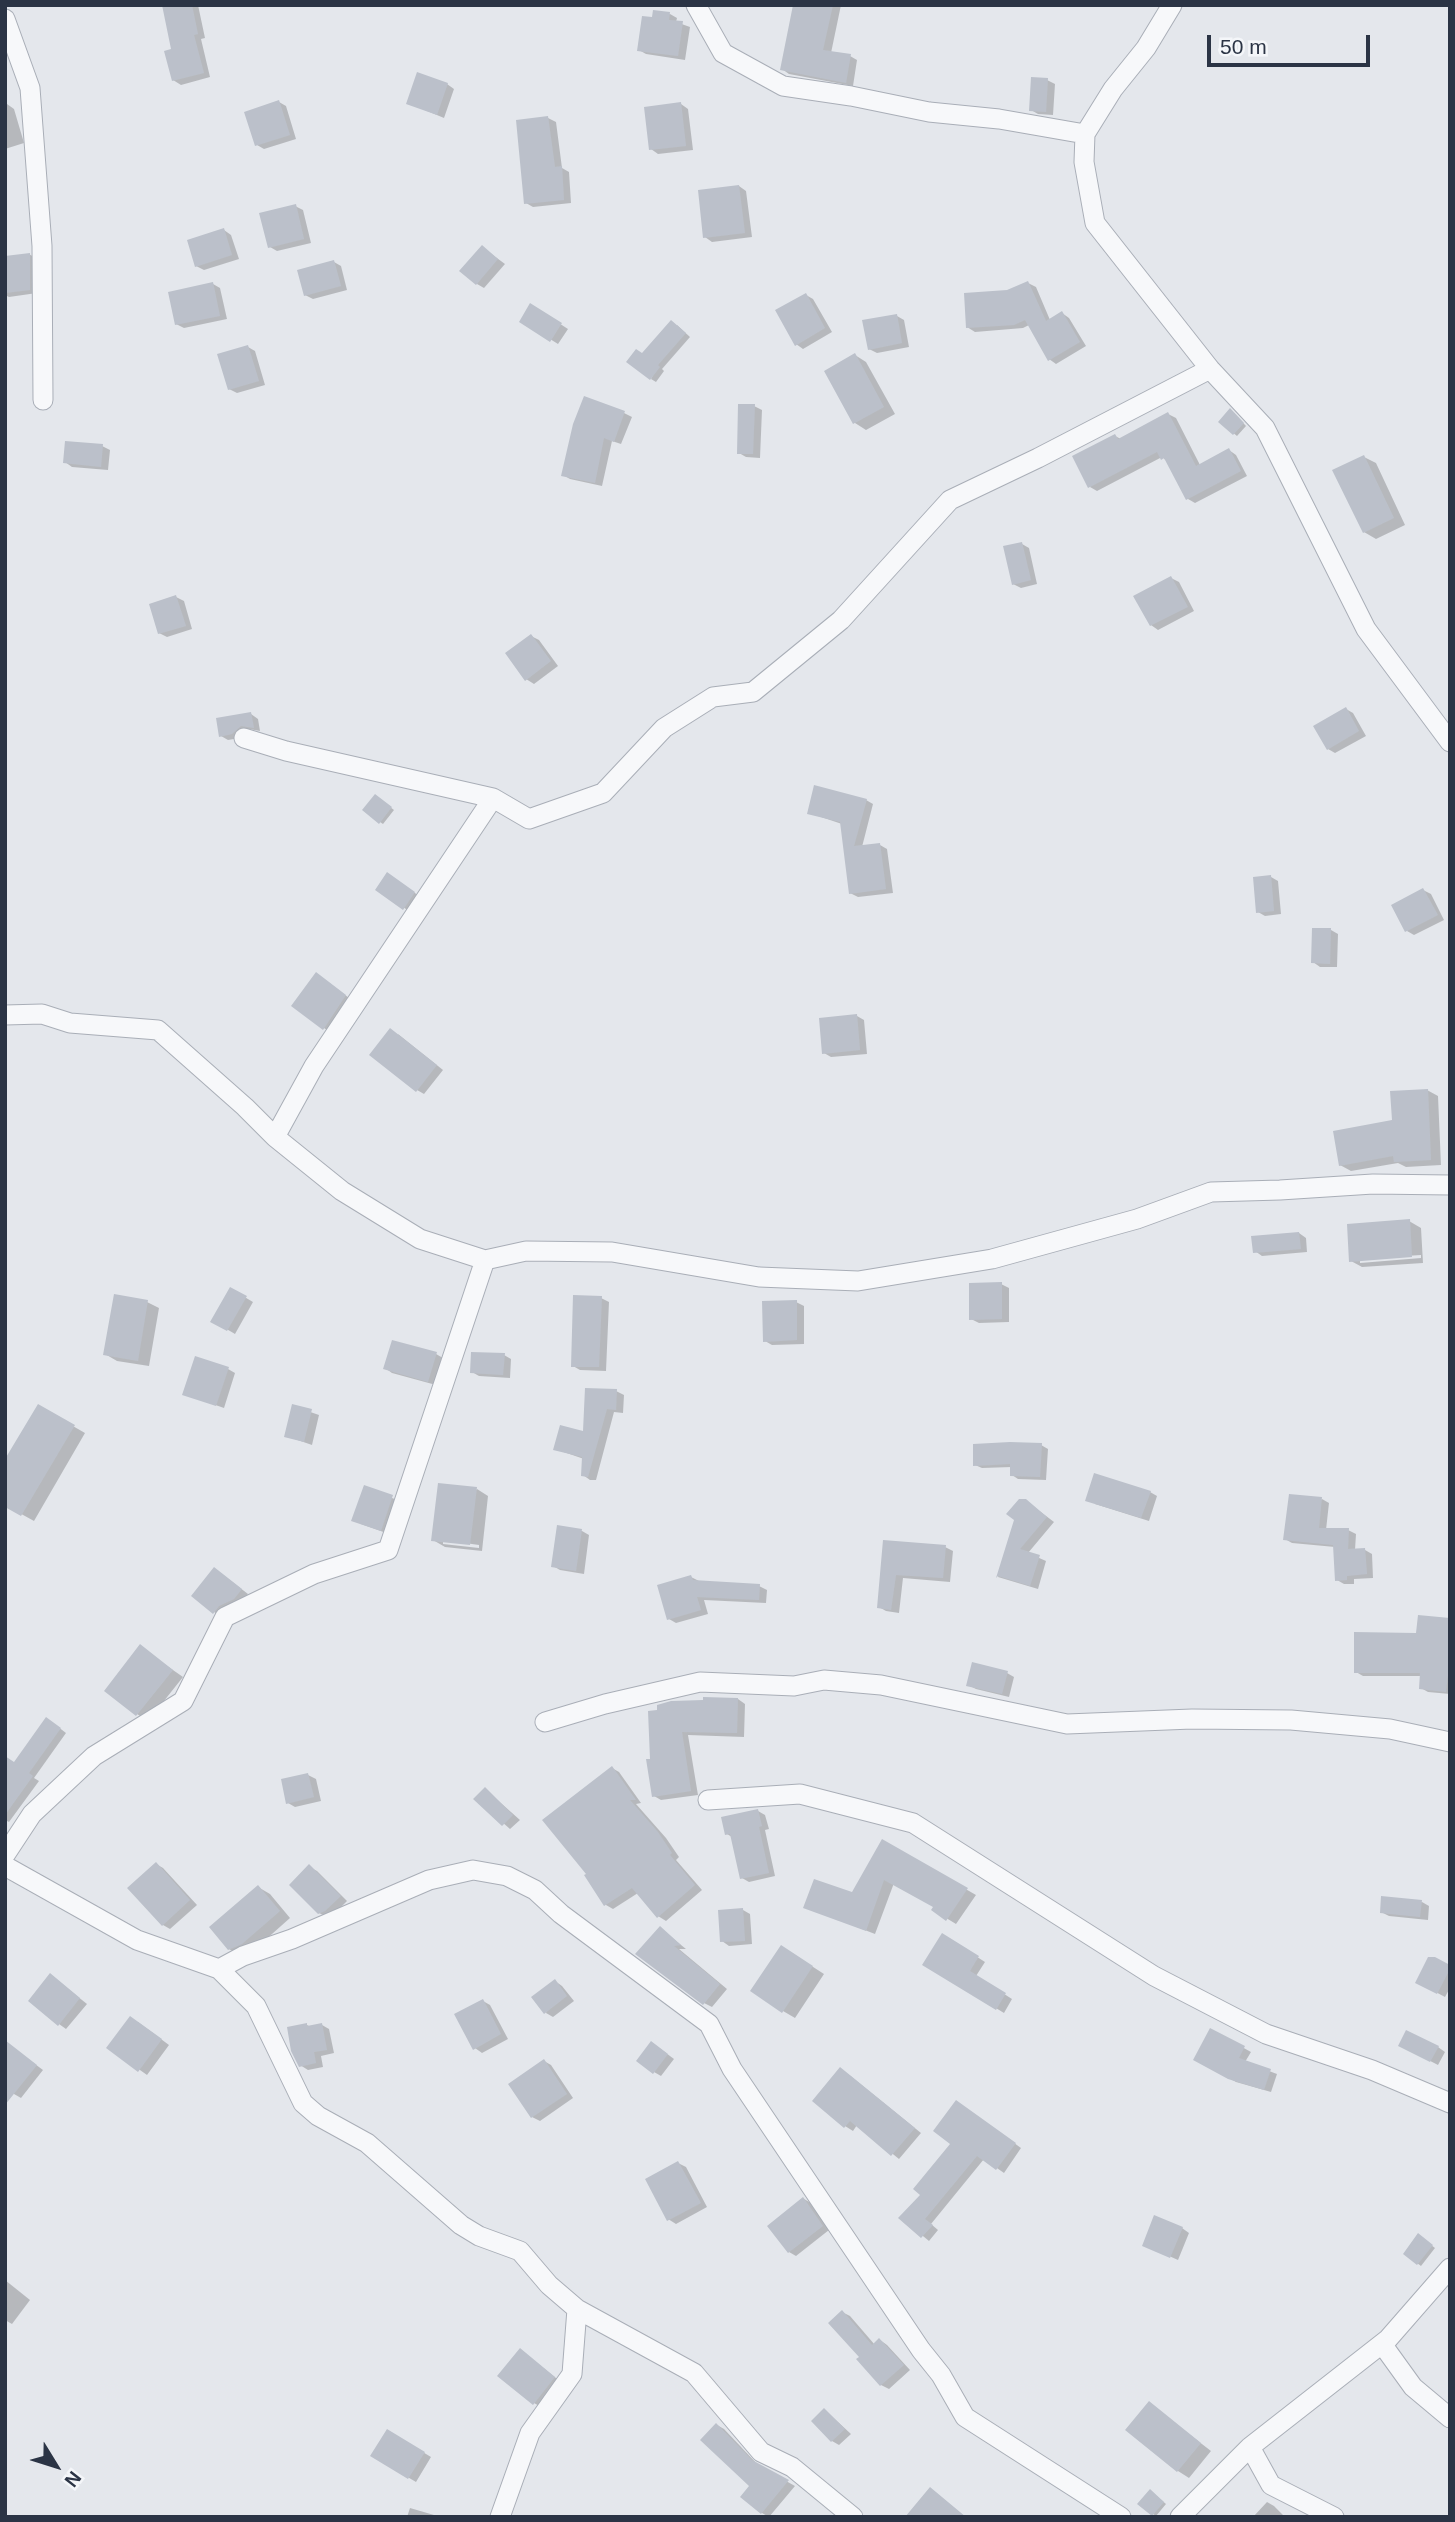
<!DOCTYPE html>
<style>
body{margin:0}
#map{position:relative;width:1455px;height:2522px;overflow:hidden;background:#e4e7ec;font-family:Arial,sans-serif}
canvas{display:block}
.frame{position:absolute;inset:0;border:7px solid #2b3445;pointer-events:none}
.north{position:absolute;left:21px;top:2431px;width:70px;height:70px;-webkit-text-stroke:5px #f4f6f9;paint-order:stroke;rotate:128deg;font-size:19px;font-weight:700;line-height:28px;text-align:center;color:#2b3445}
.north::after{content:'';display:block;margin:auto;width:24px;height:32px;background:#2b3445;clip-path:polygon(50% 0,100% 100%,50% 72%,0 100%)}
.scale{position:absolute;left:1207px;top:35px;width:163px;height:32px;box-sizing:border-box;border:4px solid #2b3445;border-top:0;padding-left:9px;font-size:21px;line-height:24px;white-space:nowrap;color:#2b3445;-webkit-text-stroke:5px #f4f6f9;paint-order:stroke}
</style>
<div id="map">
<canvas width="1455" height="2522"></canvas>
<div class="frame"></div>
<div class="north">N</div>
<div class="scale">50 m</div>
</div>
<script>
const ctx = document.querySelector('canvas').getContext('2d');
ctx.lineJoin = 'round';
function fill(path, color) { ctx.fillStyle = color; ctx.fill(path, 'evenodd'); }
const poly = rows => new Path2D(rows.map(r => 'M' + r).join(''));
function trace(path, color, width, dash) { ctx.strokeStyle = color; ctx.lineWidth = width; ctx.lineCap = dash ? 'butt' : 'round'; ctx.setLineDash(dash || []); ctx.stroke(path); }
fill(poly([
 [164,5,198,5,205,38,201,39,210,77,181,85,173,80,173,50],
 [795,5,841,5,831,53,850,56,857,60,853,86,789,74,782,69],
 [670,14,677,18,676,22,690,27,685,60,646,54,639,50,654,19],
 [1047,80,1055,84,1053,115,1038,114,1031,110],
 [447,84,454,89,444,118,408,103],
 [279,102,286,106,296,139,264,149,257,145],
 [7,104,14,109,24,143,5,149],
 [681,104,688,109,693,150,658,154,651,149],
 [548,118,556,122,562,168,569,172,571,203,533,207,526,203],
 [739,186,746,191,752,237,712,242,705,237],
 [295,206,303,210,311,243,277,251,270,247],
 [224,230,231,235,239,259,204,270,196,266],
 [482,247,505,264,484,288,477,284],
 [29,254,37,259,37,293,9,297,5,295,5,258],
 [334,262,341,266,347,290,313,299,305,295],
 [1028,283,1036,287,1050,320,1062,313,1069,318,1086,346,1056,364,1049,359,1029,325,1023,328,975,332,967,327,1008,291],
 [213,284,220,288,227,319,184,328,176,324],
 [806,295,813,299,832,332,803,349,796,344],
 [531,305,568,329,558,344,521,321],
 [897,316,904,320,909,347,877,353,869,349],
 [677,325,690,337,662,369,664,371,656,382,651,379],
 [248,347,255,351,265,385,237,393,229,389],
 [855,355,866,362,895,414,866,430,855,423],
 [754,406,762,410,760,458,746,457,739,453],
 [1233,412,1246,426,1237,436,1220,422],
 [624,413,632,417,621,444,612,441,602,486,570,479,563,475],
 [1168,414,1176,418,1200,465,1229,450,1236,455,1247,476,1195,503,1188,499,1168,462,1162,457,1097,491,1090,487,1115,436,1121,439],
 [102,446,110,450,108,470,72,467,65,462],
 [1364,457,1376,463,1405,525,1376,539,1364,532],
 [1022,544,1029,548,1037,584,1021,588,1013,584],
 [1171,578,1179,582,1194,611,1158,630,1151,625],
 [176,597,184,601,192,629,167,637,159,633],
 [531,636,539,640,558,666,534,684,526,679],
 [1346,709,1353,713,1366,736,1335,753,1328,749],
 [251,714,258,719,260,731,249,729,240,738,228,740,221,736],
 [378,798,394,810,383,824,380,822],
 [866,800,873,804,862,847,880,845,887,849,893,893,858,897,850,893,842,824,809,813],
 [1271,877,1278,881,1281,914,1265,916,1258,912],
 [395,879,422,898,412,913,377,890],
 [1423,890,1431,894,1444,920,1414,935,1407,931],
 [1314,930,1331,930,1338,934,1337,967,1320,967,1313,962],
 [324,979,353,1001,331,1033,293,1006],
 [857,1016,864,1020,867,1054,831,1057,824,1053],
 [398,1034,443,1070,424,1094,417,1090],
 [1427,1090,1438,1096,1441,1165,1406,1167,1398,1163,1351,1171,1340,1165],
 [1409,1221,1421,1228,1423,1263,1362,1267,1351,1261],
 [1421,1255,1421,1258,1360,1263,1360,1259],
 [1299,1233,1306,1238,1307,1252,1262,1256,1255,1251],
 [1001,1284,1009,1288,1009,1322,979,1323,971,1319],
 [231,1289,253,1302,235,1334,213,1321],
 [601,1298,609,1302,606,1371,580,1370,573,1366],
 [147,1302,159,1308,149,1366,117,1361,105,1354],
 [796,1302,804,1306,804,1344,772,1345,765,1341],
 [436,1354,443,1358,436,1385,392,1373,385,1368],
 [504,1355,511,1359,510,1378,479,1376,472,1372],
 [228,1369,235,1373,224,1408,184,1394],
 [616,1391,624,1395,623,1413,614,1412,596,1480,590,1480,583,1475,584,1459,555,1449,585,1433],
 [38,1406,85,1433,34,1521,5,1505],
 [293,1406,319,1415,312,1445,286,1436],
 [1041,1445,1048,1449,1046,1480,1018,1479,1012,1475,1012,1467,982,1468,975,1465],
 [365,1488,400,1501,389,1534,361,1524],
 [477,1489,488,1496,482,1551,445,1547,433,1540],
 [443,1540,479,1545,479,1548,443,1544],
 [1150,1492,1157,1496,1149,1521,1095,1504],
 [1322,1499,1329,1503,1326,1530,1348,1530,1356,1534,1355,1550,1365,1550,1372,1554,1373,1578,1354,1579,1354,1584,1344,1584,1337,1580,1335,1547,1292,1543,1285,1539],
 [1025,1500,1054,1522,1028,1553,1046,1561,1038,1589,998,1577,1016,1519],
 [558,1527,582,1531,589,1535,584,1574,560,1570,553,1566],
 [885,1542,945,1547,953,1551,950,1582,903,1578,899,1613,886,1611,879,1607],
 [222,1574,248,1594,241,1603,221,1616,214,1612],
 [691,1577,699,1581,759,1586,767,1590,766,1603,704,1600,708,1614,676,1623,669,1619],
 [1450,1620,1450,1694,1428,1692,1421,1688,1422,1676,1363,1676,1356,1672,1418,1634],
 [140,1647,183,1677,148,1721,137,1714],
 [1007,1673,1014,1677,1009,1697,976,1689,968,1685],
 [705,1699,738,1699,745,1704,744,1737,688,1735,698,1795,661,1800,654,1796,652,1760,704,1702],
 [53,1723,66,1733,34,1778,39,1781,9,1822,5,1820,5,1767,15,1764],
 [612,1768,619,1772,641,1803,636,1804,666,1838,679,1857,676,1860,702,1890,666,1921,658,1916,638,1893,613,1909,606,1905],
 [308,1775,316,1779,321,1801,295,1807,288,1803],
 [485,1789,520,1820,510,1829,476,1799],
 [758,1811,765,1815,769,1829,765,1830,775,1876,749,1882,742,1878,732,1837,727,1834],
 [882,1841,976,1895,956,1924,933,1910,935,1906,894,1883,875,1934,805,1907,853,1895],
 [156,1864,163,1868,197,1905,170,1929,163,1925],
 [309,1867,317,1871,347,1901,333,1915,327,1917,319,1913],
 [258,1887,270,1894,290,1918,254,1950,241,1956,229,1949],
 [1422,1902,1429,1906,1428,1920,1389,1916,1381,1912],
 [743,1910,750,1914,752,1944,729,1946,722,1941],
 [660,1928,686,1949,679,1949,727,1989,712,2007,704,2003],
 [943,1935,985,1962,976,1976,1012,1999,1004,2013,924,1964],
 [793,1954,824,1974,795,2018,783,2011],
 [1430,1957,1450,1967,1450,1988,1445,1997,1417,1982],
 [57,1980,87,2004,66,2029,59,2024],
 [555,1981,562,1986,574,2001,553,2017,546,2013],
 [483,2001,490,2005,508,2039,482,2053,475,2048],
 [138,2022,169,2045,147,2075,109,2048],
 [307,2025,311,2027,322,2025,329,2029,334,2053,321,2056,323,2067,308,2070,300,2065],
 [1211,2030,1251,2052,1245,2062,1277,2074,1271,2092,1236,2082,1195,2060],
 [8,2044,43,2070,21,2098,14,2094],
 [658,2047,674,2059,661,2076,654,2072],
 [1438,2047,1445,2052,1438,2065,1407,2049],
 [544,2061,551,2065,573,2098,540,2121,532,2117],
 [848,2074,921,2133,899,2159,857,2125,853,2131,845,2126],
 [963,2106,1021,2148,1004,2173,984,2159,931,2224,938,2230,929,2241,901,2218,922,2195,952,2143],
 [678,2163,686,2167,707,2207,676,2224,668,2219],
 [804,2199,811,2203,829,2230,796,2256,789,2252],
 [1182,2228,1189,2233,1178,2260,1149,2247],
 [1419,2236,1435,2248,1421,2266,1405,2254],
 [5,2280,30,2300,12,2324,5,2320],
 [842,2312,850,2316,875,2345,880,2340,887,2345,910,2370,889,2389,881,2385,861,2357],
 [527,2355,561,2382,541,2407,534,2403],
 [1149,2403,1211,2451,1189,2478,1178,2471],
 [825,2410,851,2434,839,2445,832,2441],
 [717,2425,724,2429,759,2466,795,2486,769,2517,762,2513,751,2486],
 [388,2431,431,2457,416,2482,372,2456],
 [1153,2493,1166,2504,1156,2516,1153,2514],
 [1267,2502,1274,2506,1285,2517,1253,2517],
 [410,2508,434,2515,437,2517,407,2517]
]), '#0003');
fill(poly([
 [162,5,192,5,198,34,194,35,204,73,172,81,164,51,171,49],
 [793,5,833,5,823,50,851,54,846,83,780,70],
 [653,10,670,12,669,20,683,21,678,56,637,51,642,16,652,17],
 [417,72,448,83,437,115,406,104],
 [1031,77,1048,78,1046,112,1029,111],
 [279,100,290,135,255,146,244,112],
 [681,102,686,146,649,150,644,107],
 [548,116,555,167,562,166,564,200,524,204,516,120],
 [739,185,745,233,703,238,698,190],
 [296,204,304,239,268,248,259,213],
 [224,228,232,255,195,267,187,240],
 [482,245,498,259,476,285,459,271],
 [30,253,30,290,5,293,5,256],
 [334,260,341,286,304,296,297,270],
 [1028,281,1046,321,1062,311,1080,342,1048,361,1025,320,1014,325,966,328,964,293,1007,290],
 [213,282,220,316,175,325,168,292],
 [806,293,825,328,795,346,775,310],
 [530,303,562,323,550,342,519,322],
 [897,314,902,343,868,350,862,320],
 [671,320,686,333,658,365,660,367,650,380,626,362,636,349,642,353],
 [248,345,259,381,228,390,217,354],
 [855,353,884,407,853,424,824,371],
 [584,396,625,411,614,442,604,438,595,483,561,476,573,424],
 [738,404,755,404,753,454,737,454],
 [1230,408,1244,423,1233,435,1218,422],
 [1168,412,1196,466,1229,448,1241,471,1186,500,1164,458,1161,460,1157,452,1088,488,1072,456,1115,434,1118,439],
 [65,441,103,444,101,467,63,463],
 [1364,455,1394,518,1363,533,1332,470],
 [1022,542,1031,580,1012,585,1003,546],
 [1171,576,1188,607,1150,626,1133,596],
 [176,595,186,626,158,634,149,604],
 [531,634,551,661,525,681,505,653],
 [1346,707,1359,731,1327,750,1313,726],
 [251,712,254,728,241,726,232,734,219,737,216,718],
 [814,785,867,799,854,846,880,843,886,889,849,894,840,822,807,814],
 [375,794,392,807,379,824,362,810],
 [387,872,415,892,403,910,375,890],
 [1271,875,1274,911,1256,913,1253,877],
 [1423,888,1438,915,1405,932,1391,905],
 [1312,928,1331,928,1330,964,1311,963],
 [316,972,346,995,323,1030,291,1006],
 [857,1014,860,1050,822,1054,819,1018],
 [390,1028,437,1065,416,1092,369,1055],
 [1428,1089,1431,1160,1394,1162,1393,1156,1339,1166,1333,1131,1392,1120,1390,1091],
 [1410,1219,1412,1257,1349,1262,1347,1224],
 [1299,1232,1301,1249,1253,1253,1251,1236],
 [1002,1282,1002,1319,969,1320,969,1283],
 [230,1287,247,1296,227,1331,210,1322],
 [114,1294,148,1300,138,1361,103,1355],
 [573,1295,602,1296,599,1367,571,1367],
 [797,1300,797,1340,763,1342,762,1301],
 [392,1340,437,1352,428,1382,383,1369],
 [471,1352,505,1353,503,1375,470,1373],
 [195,1356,229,1367,216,1406,182,1395],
 [585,1388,617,1389,616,1410,607,1409,588,1477,581,1476,582,1457,553,1450,560,1425,583,1431],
 [38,1404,75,1425,21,1516,5,1507,5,1459],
 [292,1404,312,1409,304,1442,284,1437],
 [1010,1442,1042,1443,1040,1477,1010,1476,1010,1464,973,1466,973,1444],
 [1094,1473,1151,1491,1141,1518,1085,1501],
 [438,1483,477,1487,470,1545,431,1541],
 [364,1485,393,1495,381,1531,351,1521],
 [1289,1494,1322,1497,1319,1528,1349,1528,1348,1549,1365,1548,1367,1574,1347,1576,1347,1580,1335,1581,1333,1545,1283,1540],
 [1019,1499,1026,1499,1047,1517,1020,1549,1040,1555,1030,1586,998,1576,996,1578,1014,1520,1006,1514],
 [557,1525,582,1529,576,1571,551,1567],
 [883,1540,946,1545,943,1578,896,1575,891,1610,877,1608],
 [214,1567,242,1589,234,1599,219,1606,213,1614,191,1596],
 [691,1575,693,1580,760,1584,759,1600,697,1597,701,1610,667,1620,657,1585],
 [1418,1615,1450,1618,1450,1657,1446,1692,1419,1689,1420,1673,1354,1673,1354,1632,1416,1633],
 [140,1644,173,1670,136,1716,104,1691],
 [972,1662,1008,1671,1002,1694,966,1686],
 [703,1697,738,1698,737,1733,682,1732,691,1791,652,1797,646,1759,650,1759,648,1711,657,1710,657,1705,671,1701,703,1700],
 [46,1717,61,1728,29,1773,33,1776,5,1815,5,1756,14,1762],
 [612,1766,636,1800,630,1800,658,1832,672,1853,670,1855,695,1885,657,1918,632,1888,604,1906,584,1875,586,1874,542,1820],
 [308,1773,314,1797,286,1804,281,1779],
 [485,1787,513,1815,502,1826,473,1799],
 [758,1809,762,1826,759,1827,769,1873,740,1879,730,1834,725,1835,721,1817],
 [882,1839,968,1888,946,1921,931,1910,933,1907,884,1880,866,1931,803,1908,814,1879,852,1892],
 [156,1862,190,1900,162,1926,127,1888],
 [309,1864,341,1896,325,1911,318,1914,289,1885],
 [258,1885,280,1911,242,1944,228,1950,209,1927],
 [1381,1896,1422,1900,1420,1917,1380,1913],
 [743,1908,745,1941,720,1942,718,1910],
 [660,1926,681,1945,674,1946,720,1984,703,2005,635,1954],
 [942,1933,979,1956,970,1971,1006,1993,996,2010,922,1965],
 [781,1945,813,1966,782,2013,750,1991],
 [1428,1957,1435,1957,1450,1965,1450,1969,1437,1994,1415,1983],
 [50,1973,80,1998,58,2026,28,2001],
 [555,1979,567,1996,544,2014,531,1997],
 [483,1999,501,2034,473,2050,454,2014],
 [130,2016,162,2039,138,2072,106,2048],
 [307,2023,307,2026,322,2023,327,2050,314,2052,316,2063,299,2067,291,2051,287,2027],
 [1210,2028,1245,2046,1239,2058,1271,2069,1264,2090,1228,2079,1193,2060],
 [1406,2030,1439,2046,1430,2062,1398,2046],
 [5,2040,37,2065,5,2105],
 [651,2041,668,2054,653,2074,636,2061],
 [544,2059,567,2094,531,2118,508,2084],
 [840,2067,915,2128,891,2156,850,2121,844,2128,812,2101],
 [956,2100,1016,2143,996,2170,977,2156,925,2219,933,2225,921,2238,898,2218,920,2195,913,2189,950,2144,933,2131],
 [678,2161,701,2203,667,2221,645,2179],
 [803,2197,823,2226,788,2253,767,2226],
 [1154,2215,1183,2227,1170,2258,1142,2246],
 [1418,2233,1433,2245,1417,2265,1403,2254],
 [842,2310,872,2345,879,2338,904,2365,880,2386,856,2359,859,2357,828,2323],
 [520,2348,555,2377,533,2405,497,2376],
 [1149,2401,1201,2443,1177,2472,1125,2430],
 [824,2408,845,2429,831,2442,811,2421],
 [716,2423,752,2460,789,2480,761,2514,740,2497,749,2486,700,2440],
 [387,2429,425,2452,408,2479,370,2456],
 [930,2487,966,2517,905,2517],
 [1150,2489,1164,2502,1152,2516,1137,2504]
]), '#bbc0ca');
const street = poly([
 [696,5,723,53,783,86,851,96,929,112,999,119,1085,134],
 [1172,5,1146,48,1113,89,1085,134,1084,162,1095,223,1210,369,1265,428,1366,629,1450,742],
 [5,19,30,88,42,246,43,400],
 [244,738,286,751,493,798,529,819,603,793,664,728,713,697,753,692,841,620,950,500,1038,458,1210,369],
 [5,1015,42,1014,70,1023,158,1030,245,1107,275,1137],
 [485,1260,526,1251,612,1252,759,1277,858,1281,992,1259,1137,1219,1211,1192,1280,1190,1373,1184,1450,1185],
 [545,1722,605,1704,700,1682,794,1686,824,1680,881,1685,1067,1724,1192,1719,1291,1720,1390,1729,1450,1742],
 [708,1800,800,1794,913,1823,1154,1976,1266,2034,1372,2070,1450,2103],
 [5,1855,32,1814,94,1756,183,1701,225,1617,314,1574,388,1550,485,1260,420,1239,342,1191,275,1137,314,1066,493,798],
 [5,1866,137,1940,219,1969,256,2006,303,2103,318,2116,367,2143,461,2225,479,2236,520,2251,549,2285,577,2309,694,2373,761,2452,792,2467,853,2517],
 [219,1969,243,1956,292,1939,429,1880,473,1870,507,1876,535,1890,561,1914,709,2024,732,2069,921,2350,941,2375,965,2417,1121,2517],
 [1382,2344,1413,2387,1450,2418],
 [1250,2447,1271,2485,1334,2517],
 [500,2517,530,2433,572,2374,577,2309],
 [1180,2517,1250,2447,1388,2339,1450,2268]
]);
trace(street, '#a9aeb7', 21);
trace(street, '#f7f8fa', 19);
</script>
